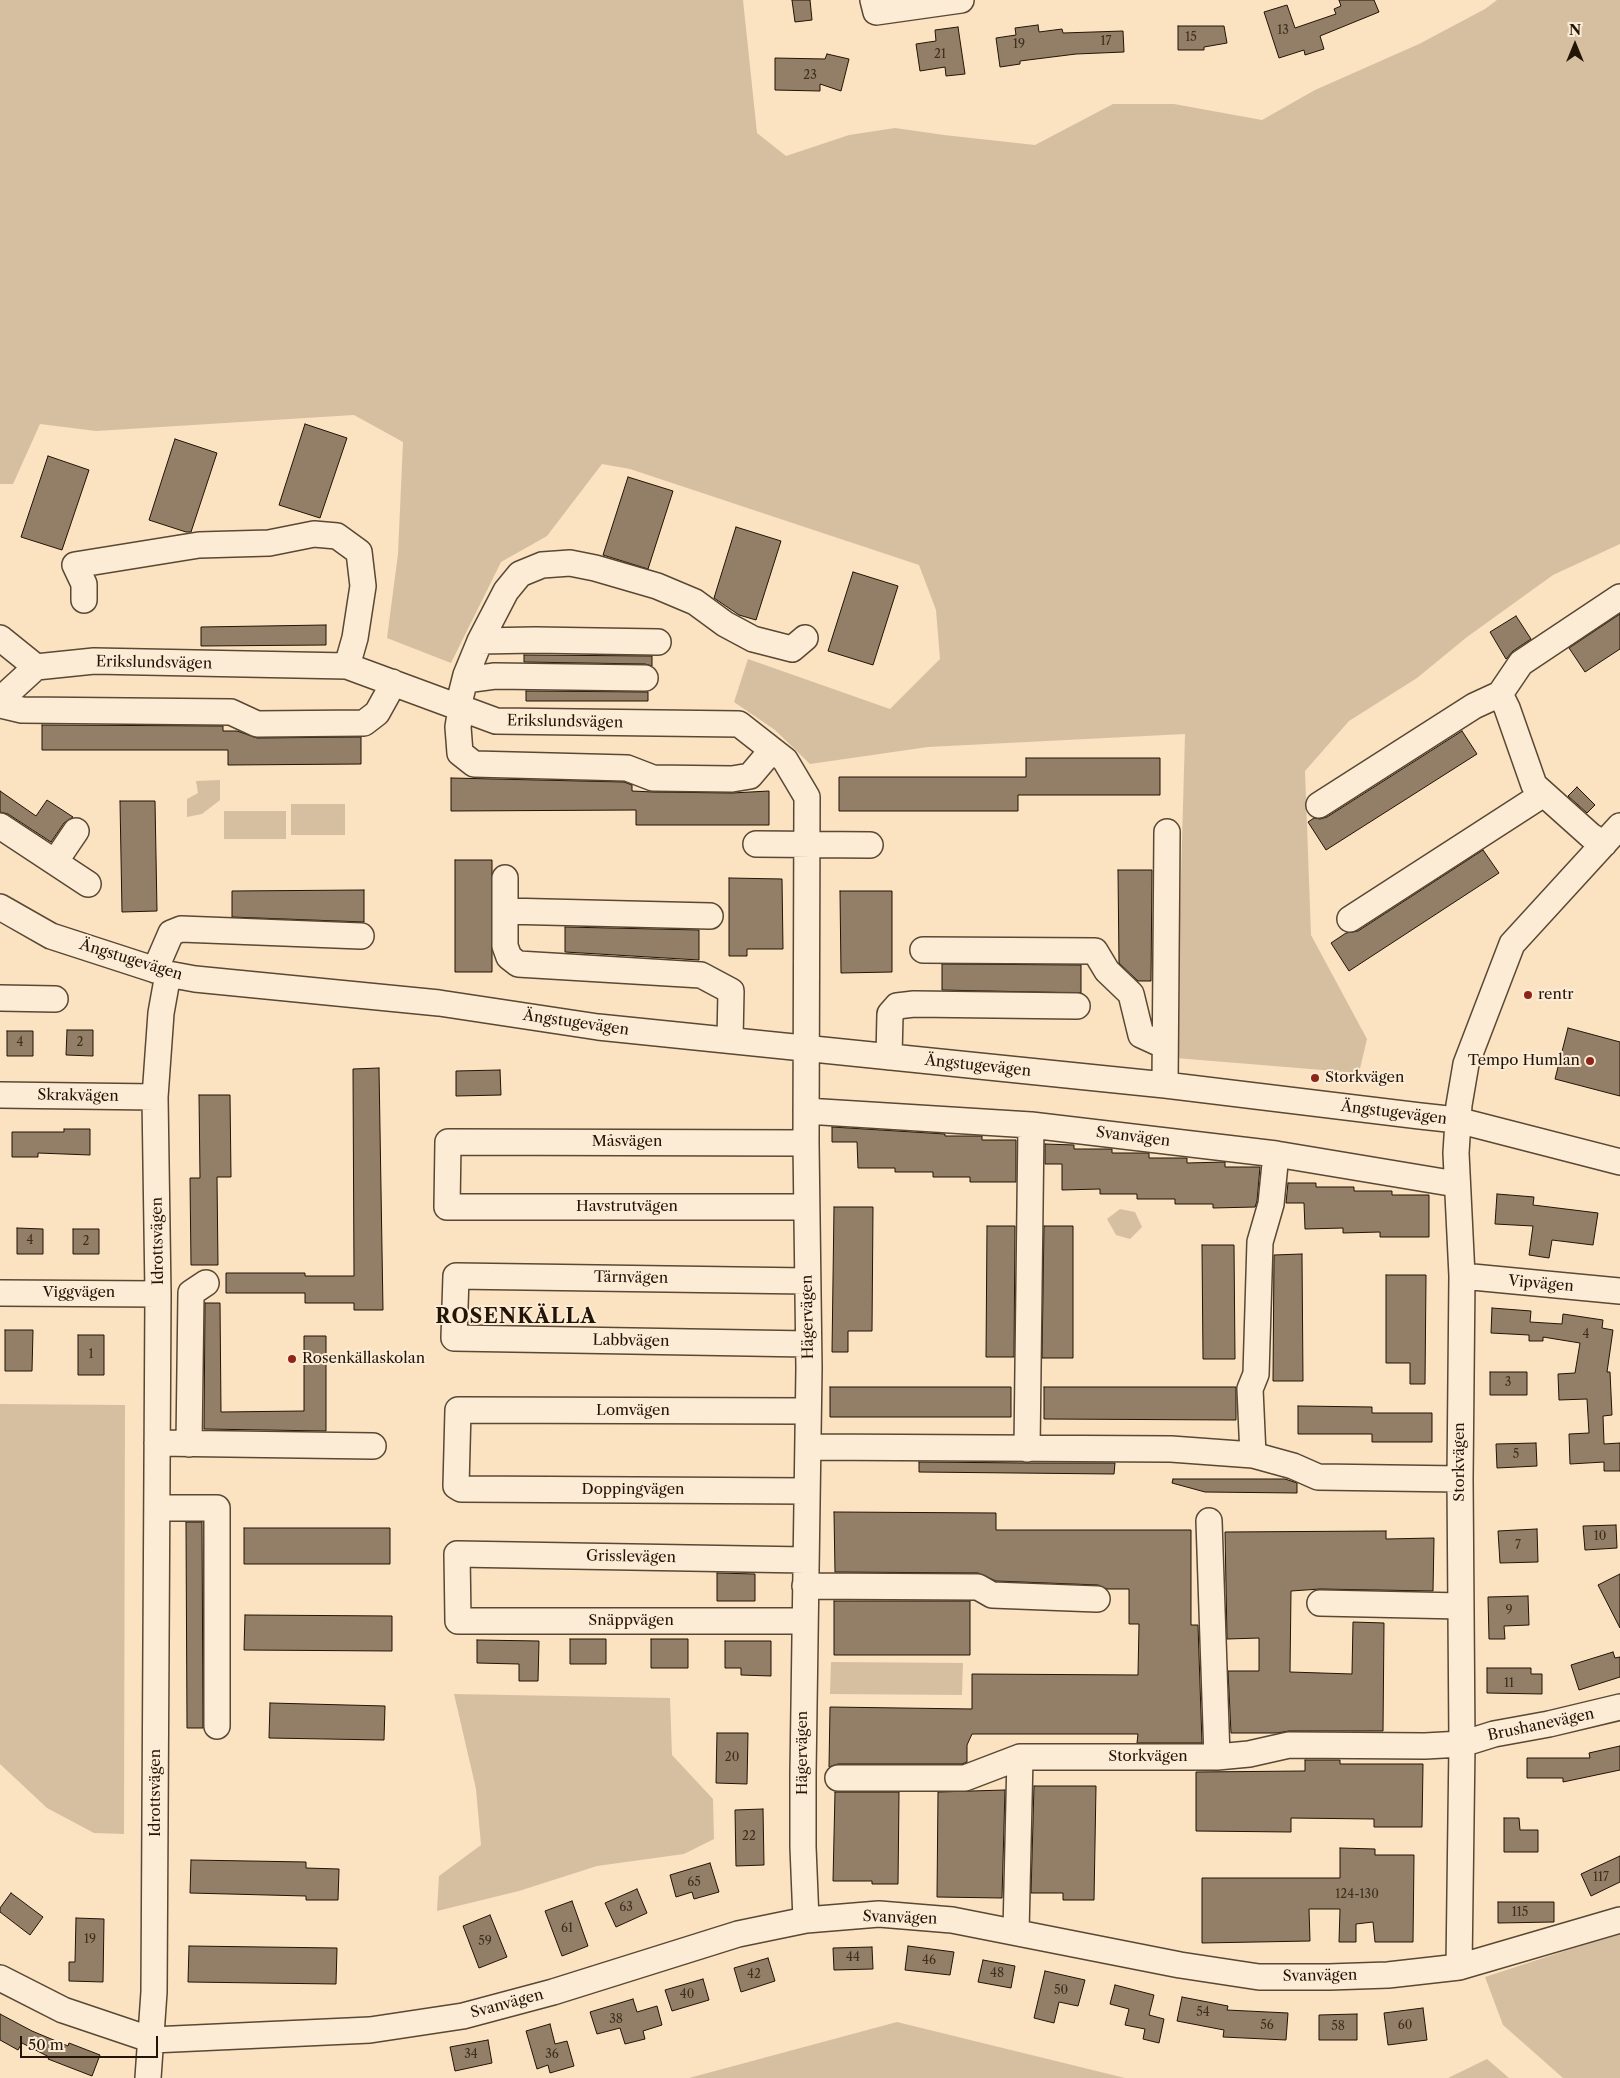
<!DOCTYPE html>
<meta charset="utf-8">
<style>
body{margin:0}
#map{position:relative;width:1620px;height:2078px;overflow:hidden;background:#fbe2c0;font-family:"Libre Caslon Text",serif}
canvas{display:block}
.north{position:absolute;left:1550px;top:20px;width:50px;height:50px;-webkit-text-stroke:4px #fcecd6;paint-order:stroke;rotate:0deg;font-size:14px;font-weight:700;line-height:20px;text-align:center;color:#221406}
.north::after{content:'';display:block;margin:auto;width:18px;height:22px;background:#221406;clip-path:polygon(50% 0,100% 100%,50% 72%,0 100%)}
.scale{position:absolute;left:20px;top:2036px;width:138px;height:22px;box-sizing:border-box;border:2px solid #221406;border-top:0;padding-left:6px;font-size:15px;line-height:18px;white-space:nowrap;color:#221406;-webkit-text-stroke:4px #fcecd6;paint-order:stroke}
</style>
<div id="map">
<canvas width="1620" height="2078"></canvas>
<div class="north">N</div>
<div class="scale">50 m</div>
</div>
<script>
const ctx = document.querySelector('canvas').getContext('2d');
ctx.lineJoin = 'round';
function fill(path, color) { ctx.fillStyle = color; ctx.fill(path, 'evenodd'); }
const poly = rows => new Path2D(rows.map(r => 'M' + r).join(''));
function trace(path, color, width, dash) { ctx.strokeStyle = color; ctx.lineWidth = width; ctx.lineCap = dash ? 'butt' : 'round'; ctx.setLineDash(dash || []); ctx.stroke(path); }
function write(font, color, halo, rows, align = 'center') {
  ctx.font = font + ' "Libre Caslon Text",serif'; ctx.lineWidth = 4; ctx.setLineDash([]); ctx.textBaseline = 'middle'; ctx.strokeStyle = halo; ctx.fillStyle = color; for (const [text, x, y, turn = 0] of rows) {
    ctx.save(); ctx.translate(x, y); ctx.rotate((+turn || 0) * Math.PI / 180); ctx.textAlign = isNaN(turn) ? turn : align; if (halo) ctx.strokeText(text, 0, 0); ctx.fillText(text, 0, 0); ctx.restore();
  }
}
fill(poly([
 [0,0,743,0,757,133,786,156,849,135,895,128,944,135,1035,145,1113,104,1174,104,1262,120,1315,90,1419,44,1485,9,1497,0,1620,0,1620,544,1553,575,1467,637,1417,678,1349,721,1305,771,1311,935,1367,1039,1359,1073,1176,1058,1185,734,928,747,810,764,775,730,734,702,748,659,890,709,940,659,936,610,919,565,630,469,602,464,547,536,501,562,451,663,387,638,398,554,403,442,354,415,96,431,40,424,13,484,0,484],
 [220,780,220,800,202,814,187,817,187,799,198,793,196,781],
 [291,804,345,804,345,835,291,835],
 [224,811,286,811,286,839,224,839],
 [1120,1209,1135,1212,1142,1227,1130,1239,1116,1235,1107,1219],
 [0,1404,125,1405,124,1834,94,1833,47,1808,0,1764],
 [831,1662,963,1663,962,1695,830,1694],
 [454,1694,670,1698,672,1755,713,1799,714,1839,684,1854,597,1866,519,1891,437,1911,439,1876,481,1845,476,1789],
 [1620,1933,1620,2078,1563,2078,1503,2025,1485,1977],
 [897,2022,1125,2078,689,2078],
 [1487,2059,1509,2078,1448,2078]
]), '#d6bfa0');
const building = poly([
 [792,0,810,0,812,20,795,22,792,0],
 [1339,0,1374,0,1379,12,1320,36,1324,49,1305,55,1304,50,1279,58,1264,12,1287,5,1295,28,1336,14,1334,9,1341,6,1339,0],
 [1038,25,1039,32,1062,29,1063,33,1123,31,1124,52,1076,54,1020,61,1020,64,1000,67,996,38,1016,35,1015,28,1038,25],
 [1178,26,1224,26,1227,43,1204,47,1204,50,1178,50,1178,26],
 [958,27,965,74,946,76,945,67,920,71,916,44,936,41,935,30,958,27],
 [827,54,849,59,841,91,820,84,820,91,775,90,775,58,825,59,827,54],
 [305,424,347,438,320,518,279,505,305,424],
 [175,439,217,453,191,532,186,532,149,520,175,439],
 [48,456,89,470,62,550,21,537,48,456],
 [628,477,673,491,648,569,603,555,628,477],
 [736,527,781,541,756,620,739,615,714,598,736,527],
 [853,572,898,586,873,665,828,651,853,572],
 [1620,614,1620,649,1585,672,1569,648,1620,614],
 [1516,616,1531,639,1513,651,1506,659,1490,632,1516,616],
 [326,625,326,645,201,646,201,627,326,625],
 [524,655,652,656,652,666,645,664,524,662,524,655],
 [526,691,648,692,648,701,526,701,526,691],
 [42,725,223,726,223,731,237,731,257,738,361,737,361,764,228,765,228,750,42,750,42,725],
 [1462,731,1477,754,1326,850,1308,822,1314,818,1320,819,1327,817,1462,731],
 [1026,758,1160,758,1160,795,1018,795,1018,811,839,811,839,777,1026,777,1026,758],
 [451,778,624,782,632,785,632,791,653,792,732,793,769,791,769,825,636,825,636,810,451,811,451,778],
 [1577,787,1595,805,1587,813,1568,796,1577,787],
 [0,791,36,816,47,800,73,817,64,823,51,842,8,814,0,812,0,791],
 [120,801,155,801,157,911,122,912,120,801],
 [1483,850,1499,873,1349,971,1331,943,1346,933,1358,931,1483,850],
 [455,860,492,860,492,972,455,972,455,860],
 [1118,870,1152,870,1151,981,1138,981,1119,963,1118,870],
 [729,878,782,879,783,949,747,949,747,956,729,956,729,878],
 [364,890,364,922,232,917,232,891,364,890],
 [840,891,892,891,892,972,841,973,840,891],
 [565,927,699,930,699,960,565,952,565,927],
 [942,964,1081,965,1081,993,942,990,942,964],
 [1568,1028,1620,1042,1620,1096,1555,1079,1568,1028],
 [67,1030,93,1030,93,1056,66,1055,67,1030],
 [7,1031,33,1031,33,1056,7,1056,7,1031],
 [379,1068,383,1310,354,1310,354,1303,305,1303,305,1293,226,1293,226,1273,305,1273,305,1276,354,1276,353,1069,379,1068],
 [500,1070,501,1095,456,1096,456,1071,500,1070],
 [199,1095,230,1095,231,1177,217,1177,218,1265,191,1265,190,1178,200,1178,199,1095],
 [832,1127,945,1134,945,1136,982,1136,982,1140,1016,1140,1016,1182,970,1182,970,1177,933,1177,933,1172,895,1172,895,1168,858,1168,857,1142,832,1142,832,1127],
 [64,1129,90,1129,90,1155,38,1153,38,1157,12,1157,12,1132,64,1132,64,1129],
 [1045,1144,1074,1145,1074,1149,1112,1149,1112,1153,1149,1153,1149,1158,1187,1158,1187,1163,1225,1162,1225,1167,1260,1167,1257,1201,1255,1207,1213,1208,1213,1204,1175,1204,1175,1199,1137,1199,1137,1194,1100,1194,1100,1189,1062,1190,1062,1164,1045,1164,1045,1144],
 [1288,1183,1316,1183,1316,1187,1354,1187,1354,1191,1392,1191,1392,1195,1429,1195,1429,1237,1380,1237,1380,1232,1343,1233,1343,1228,1305,1229,1304,1203,1286,1203,1288,1183],
 [1497,1194,1534,1197,1533,1205,1598,1213,1593,1245,1552,1240,1549,1258,1529,1255,1533,1226,1495,1224,1497,1194],
 [834,1207,873,1207,872,1331,848,1331,848,1352,832,1352,834,1207],
 [987,1226,1015,1226,1014,1357,986,1357,987,1226],
 [1044,1226,1073,1226,1073,1358,1042,1358,1044,1226],
 [17,1228,43,1229,43,1254,17,1254,17,1228],
 [73,1229,99,1229,99,1254,73,1254,73,1229],
 [1202,1245,1234,1245,1235,1359,1203,1359,1202,1245],
 [1302,1254,1303,1381,1273,1381,1274,1255,1302,1254],
 [1386,1275,1426,1275,1425,1384,1410,1384,1410,1363,1386,1363,1386,1275],
 [205,1303,220,1303,221,1412,304,1411,304,1336,326,1336,326,1431,204,1429,205,1303],
 [1492,1308,1531,1311,1530,1322,1562,1324,1563,1314,1603,1320,1602,1328,1613,1330,1607,1372,1610,1372,1612,1415,1603,1416,1604,1444,1620,1443,1620,1471,1604,1471,1604,1462,1570,1464,1569,1434,1589,1433,1587,1399,1559,1400,1558,1374,1575,1373,1580,1343,1543,1337,1543,1341,1529,1341,1529,1335,1491,1333,1492,1308],
 [5,1330,33,1330,32,1371,5,1371,5,1330],
 [78,1335,104,1335,104,1375,78,1375,78,1335],
 [1490,1372,1527,1372,1527,1395,1490,1395,1490,1372],
 [830,1387,1011,1387,1011,1417,830,1417,830,1387],
 [1044,1387,1236,1387,1236,1420,1044,1419,1044,1387],
 [1298,1406,1372,1407,1372,1413,1432,1413,1432,1442,1372,1442,1372,1434,1298,1434,1298,1406],
 [1536,1443,1537,1466,1497,1468,1496,1444,1536,1443],
 [919,1462,1027,1463,1115,1463,1114,1474,919,1472,919,1462],
 [1173,1479,1285,1479,1297,1483,1297,1493,1205,1492,1172,1483,1173,1479],
 [834,1512,996,1513,996,1530,1191,1530,1191,1625,1198,1625,1202,1743,1137,1743,1138,1734,972,1734,967,1745,967,1762,962,1764,838,1764,829,1767,830,1707,972,1709,972,1674,1138,1675,1139,1624,1129,1624,1129,1589,1107,1589,1098,1585,996,1581,978,1573,835,1572,834,1512],
 [186,1522,202,1522,203,1728,187,1728,186,1522],
 [1616,1525,1617,1548,1585,1550,1583,1526,1616,1525],
 [244,1528,390,1528,390,1564,244,1564,244,1528],
 [1537,1529,1538,1562,1500,1563,1498,1531,1537,1529],
 [1386,1531,1386,1539,1434,1538,1433,1591,1320,1589,1291,1591,1290,1672,1352,1674,1353,1622,1384,1623,1383,1731,1289,1731,1277,1733,1231,1733,1228,1671,1259,1671,1259,1638,1227,1639,1225,1532,1386,1531],
 [717,1573,755,1574,755,1601,717,1601,717,1573],
 [1620,1574,1620,1628,1598,1585,1620,1574],
 [1528,1596,1529,1625,1504,1626,1505,1639,1489,1639,1488,1597,1528,1596],
 [834,1601,970,1601,970,1655,834,1655,834,1601],
 [245,1615,392,1616,392,1651,244,1650,245,1615],
 [570,1639,606,1639,606,1664,570,1664,570,1639],
 [651,1639,688,1639,688,1668,651,1668,651,1639],
 [477,1640,539,1641,538,1681,519,1681,519,1664,477,1663,477,1640],
 [725,1641,771,1641,771,1676,741,1675,741,1668,725,1668,725,1641],
 [1613,1652,1615,1658,1620,1657,1620,1677,1579,1690,1571,1665,1613,1652],
 [1487,1668,1531,1668,1531,1674,1542,1674,1542,1694,1487,1693,1487,1668],
 [270,1703,385,1706,384,1740,269,1738,270,1703],
 [717,1733,748,1733,747,1784,716,1783,717,1733],
 [1620,1746,1620,1770,1563,1782,1563,1778,1527,1778,1527,1758,1590,1758,1589,1753,1620,1746],
 [1305,1760,1340,1760,1340,1764,1423,1764,1422,1827,1374,1827,1374,1819,1291,1818,1291,1832,1196,1831,1196,1772,1305,1771,1305,1760],
 [1034,1786,1096,1786,1094,1900,1063,1900,1063,1893,1031,1893,1034,1786],
 [1005,1790,1002,1898,937,1897,938,1792,1005,1790],
 [835,1792,899,1792,898,1884,872,1884,872,1881,833,1881,835,1792],
 [763,1809,764,1865,736,1866,735,1810,763,1809],
 [1504,1818,1519,1818,1520,1830,1538,1830,1538,1852,1504,1852,1504,1818],
 [1340,1848,1375,1849,1375,1855,1414,1855,1413,1942,1375,1942,1373,1922,1356,1924,1356,1942,1339,1942,1340,1909,1309,1909,1310,1941,1202,1943,1202,1878,1340,1878,1340,1848],
 [1620,1856,1620,1882,1591,1896,1581,1874,1620,1856],
 [191,1860,306,1862,306,1868,339,1869,338,1900,306,1900,306,1896,190,1893,191,1860],
 [710,1863,719,1892,694,1899,692,1892,676,1897,670,1875,710,1863],
 [637,1889,647,1913,616,1927,605,1903,637,1889],
 [11,1893,43,1917,30,1935,0,1912,0,1908,11,1893],
 [572,1901,588,1946,562,1956,545,1911,572,1901],
 [1498,1902,1554,1902,1554,1922,1498,1923,1498,1902],
 [490,1915,507,1957,479,1968,463,1926,490,1915],
 [76,1918,104,1919,103,1982,69,1981,69,1962,75,1962,76,1918],
 [189,1946,337,1948,336,1984,188,1982,189,1946],
 [908,1946,954,1952,950,1975,905,1970,908,1946],
 [872,1947,873,1969,834,1970,833,1948,872,1947],
 [768,1958,775,1981,741,1992,734,1968,768,1958],
 [983,1960,1015,1966,1011,1988,978,1982,983,1960],
 [1045,1971,1085,1980,1078,2006,1059,2002,1054,2023,1034,2018,1045,1971],
 [703,1979,709,2000,672,2011,665,1990,703,1979],
 [1115,1985,1154,1995,1149,2015,1164,2019,1159,2043,1143,2039,1145,2029,1125,2025,1129,2009,1110,2004,1115,1985],
 [1182,1997,1228,2006,1227,2010,1288,2013,1286,2040,1223,2037,1224,2030,1177,2021,1182,1997],
 [633,1999,637,2012,657,2006,662,2025,643,2031,645,2039,625,2044,620,2028,597,2034,590,2012,633,1999],
 [1423,2008,1427,2040,1388,2045,1384,2013,1423,2008],
 [0,2014,32,2031,68,2046,69,2043,100,2055,92,2076,48,2059,49,2057,22,2043,18,2050,0,2040,0,2014],
 [1357,2014,1357,2040,1319,2040,1319,2015,1357,2014],
 [550,2024,555,2044,567,2041,574,2066,550,2073,548,2065,537,2069,526,2031,550,2024],
 [488,2040,492,2063,455,2071,450,2047,488,2040]
]);
fill(building, '#937f67');
trace(building, '#221406', 1);
const minor = poly([
 [873,0,876,12,961,0],
 [84,600,84,584,75,565,199,545,269,543,314,534,337,536,359,552,363,586,355,638,347,666],
 [0,638,36,667],
 [480,641,535,640,658,642],
 [465,680,495,676,645,678],
 [1500,694,1507,708,1534,785,1591,836,1604,844],
 [0,700,36,667,94,661,347,666,496,721,739,724,785,760,807,797,806,1143,809,1368,803,1773,803,1847,806,1920],
 [0,705,22,710,231,712,257,724,364,723,377,713,387,695,392,682],
 [458,707,466,675,480,641,506,591,520,574,542,565,570,563,595,568,657,586,695,602,725,624,753,639,792,649,805,638],
 [461,708,458,727,460,753,474,764,627,768,653,778,732,779,750,776,772,750],
 [1319,805,1474,706,1500,694,1521,663,1620,597],
 [0,826,88,884],
 [756,844,870,845],
 [55,862,76,831],
 [505,878,505,946,509,957,518,964,701,975,731,991,730,1040],
 [0,907,51,936,168,974,195,979,439,1003,598,1027,1165,1085,1420,1116,1457,1120,1620,1162],
 [505,911,710,916],
 [1350,919,1542,795],
 [923,950,1095,951,1107,971,1131,994,1141,1035,1165,1046],
 [155,970,171,933,181,929,361,936],
 [0,998,55,999],
 [889,1057,890,1014,897,1006,914,1004,1077,1006],
 [1165,1085,1167,832],
 [0,1095,155,1097],
 [806,1111,1031,1125,1276,1154,1456,1184],
 [806,1143,448,1142,447,1207,806,1207],
 [1462,1276,1620,1291],
 [807,1281,456,1276,454,1338,808,1344],
 [0,1293,158,1294],
 [157,1443,373,1446],
 [189,1444,191,1293,206,1283],
 [808,1447,1171,1449,1253,1455,1293,1466,1318,1477,1460,1479],
 [1027,1449,1031,1125],
 [1253,1455,1250,1389,1256,1374,1260,1242,1271,1204,1276,1154],
 [806,1491,461,1489,456,1486,458,1410,808,1411],
 [157,1508,217,1508,217,1726],
 [1209,1521,1217,1757],
 [805,1586,978,1587,992,1595,1097,1599],
 [1320,1603,1461,1606],
 [804,1621,458,1621,457,1554,805,1560],
 [838,1778,965,1778,1020,1757,1217,1757,1249,1754,1289,1745,1425,1746,1462,1744,1494,1734,1549,1724,1620,1707],
 [1016,1932,1020,1757],
 [1459,1967,1462,1744,1460,1479,1462,1276,1456,1153,1459,1105,1466,1064,1512,944,1620,826],
 [0,1978,63,2010,152,2040,370,2030,463,2016,553,1992,738,1934,806,1920,879,1914,952,1920,1180,1965,1259,1977,1329,1977,1388,1975,1459,1967,1620,1920],
 [148,2078,154,1992,158,1294,155,1097,161,1013,168,974]
]);
trace(minor, '#584834', 28);
trace(minor, '#fcecd6', 25);
for (const [x, y, r, color] of [
 [1528,995,5,"#8f2418"],
 [1590,1061,5,"#8f2418"],
 [1315,1078,5,"#8f2418"],
 [292,1359,5,"#8f2418"]
]) { const dot = new Path2D(); dot.arc(x, y, r, 0, 2 * Math.PI); ctx.fillStyle = color; ctx.fill(dot); trace(dot, '#fcecd6', 2); }
write('12px', '#3e2f1e', null, [
 ["13",1283,31],
 ["15",1191,38],
 ["17",1106,42],
 ["19",1019,45],
 ["21",940,55],
 ["23",810,76],
 ["4",20,1043],
 ["2",80,1043],
 ["4",30,1241],
 ["2",86,1242],
 ["4",1586,1335],
 ["1",91,1355],
 ["3",1508,1383],
 ["5",1516,1455],
 ["10",1600,1537],
 ["7",1518,1546],
 ["9",1509,1611],
 ["11",1509,1684],
 ["20",732,1758],
 ["22",749,1837],
 ["117",1601,1878],
 ["65",694,1883],
 ["124-130",1357,1895],
 ["63",626,1908],
 ["115",1520,1913],
 ["61",567,1929],
 ["19",90,1940],
 ["59",485,1942],
 ["44",853,1958],
 ["46",929,1961],
 ["48",997,1974],
 ["42",754,1975],
 ["50",1061,1991],
 ["40",687,1995],
 ["54",1203,2013],
 ["38",616,2020],
 ["56",1267,2026],
 ["60",1405,2026],
 ["58",1338,2027],
 ["34",471,2055],
 ["36",552,2055]
]);
write('15px', '#221406', '#fcecd6', [
 ["Erikslundsvägen",154,663,1],
 ["Erikslundsvägen",565,722,1],
 ["Ängstugevägen",131,960,17],
 ["Ängstugevägen",576,1023,8],
 ["Ängstugevägen",978,1066,6],
 ["Skrakvägen",78,1096,1],
 ["Ängstugevägen",1394,1113,7],
 ["Svanvägen",1133,1137,7],
 ["Måsvägen",627,1142],
 ["Havstrutvägen",627,1207],
 ["Idrottsvägen",158,1241,-91],
 ["Tärnvägen",631,1278,1],
 ["Vipvägen",1541,1284,5],
 ["Viggvägen",79,1293],
 ["Hägervägen",808,1317,-91],
 ["Labbvägen",631,1341,1],
 ["Lomvägen",633,1411],
 ["Storkvägen",1460,1462,-90],
 ["Doppingvägen",633,1490],
 ["Grisslevägen",631,1557,1],
 ["Snäppvägen",631,1621],
 ["Brushanevägen",1541,1725,-12],
 ["Hägervägen",803,1753,-90],
 ["Storkvägen",1148,1757],
 ["Idrottsvägen",156,1793,-90],
 ["Svanvägen",900,1918,2],
 ["Svanvägen",1320,1976,-1],
 ["Svanvägen",507,2004,-15]
]);
write('15px', '#221406', '#fcecd6', [
 ["rentr",1538,995],
 ["Tempo Humlan",1580,1061,"right"],
 ["Storkvägen",1325,1078],
 ["Rosenkällaskolan",302,1359]
], 'left');
ctx.letterSpacing = '1px';
write('bold 20px', '#221406', '#fcecd6', [
 ["ROSENKÄLLA",516,1317]
]);
ctx.letterSpacing = '0px';
</script>
